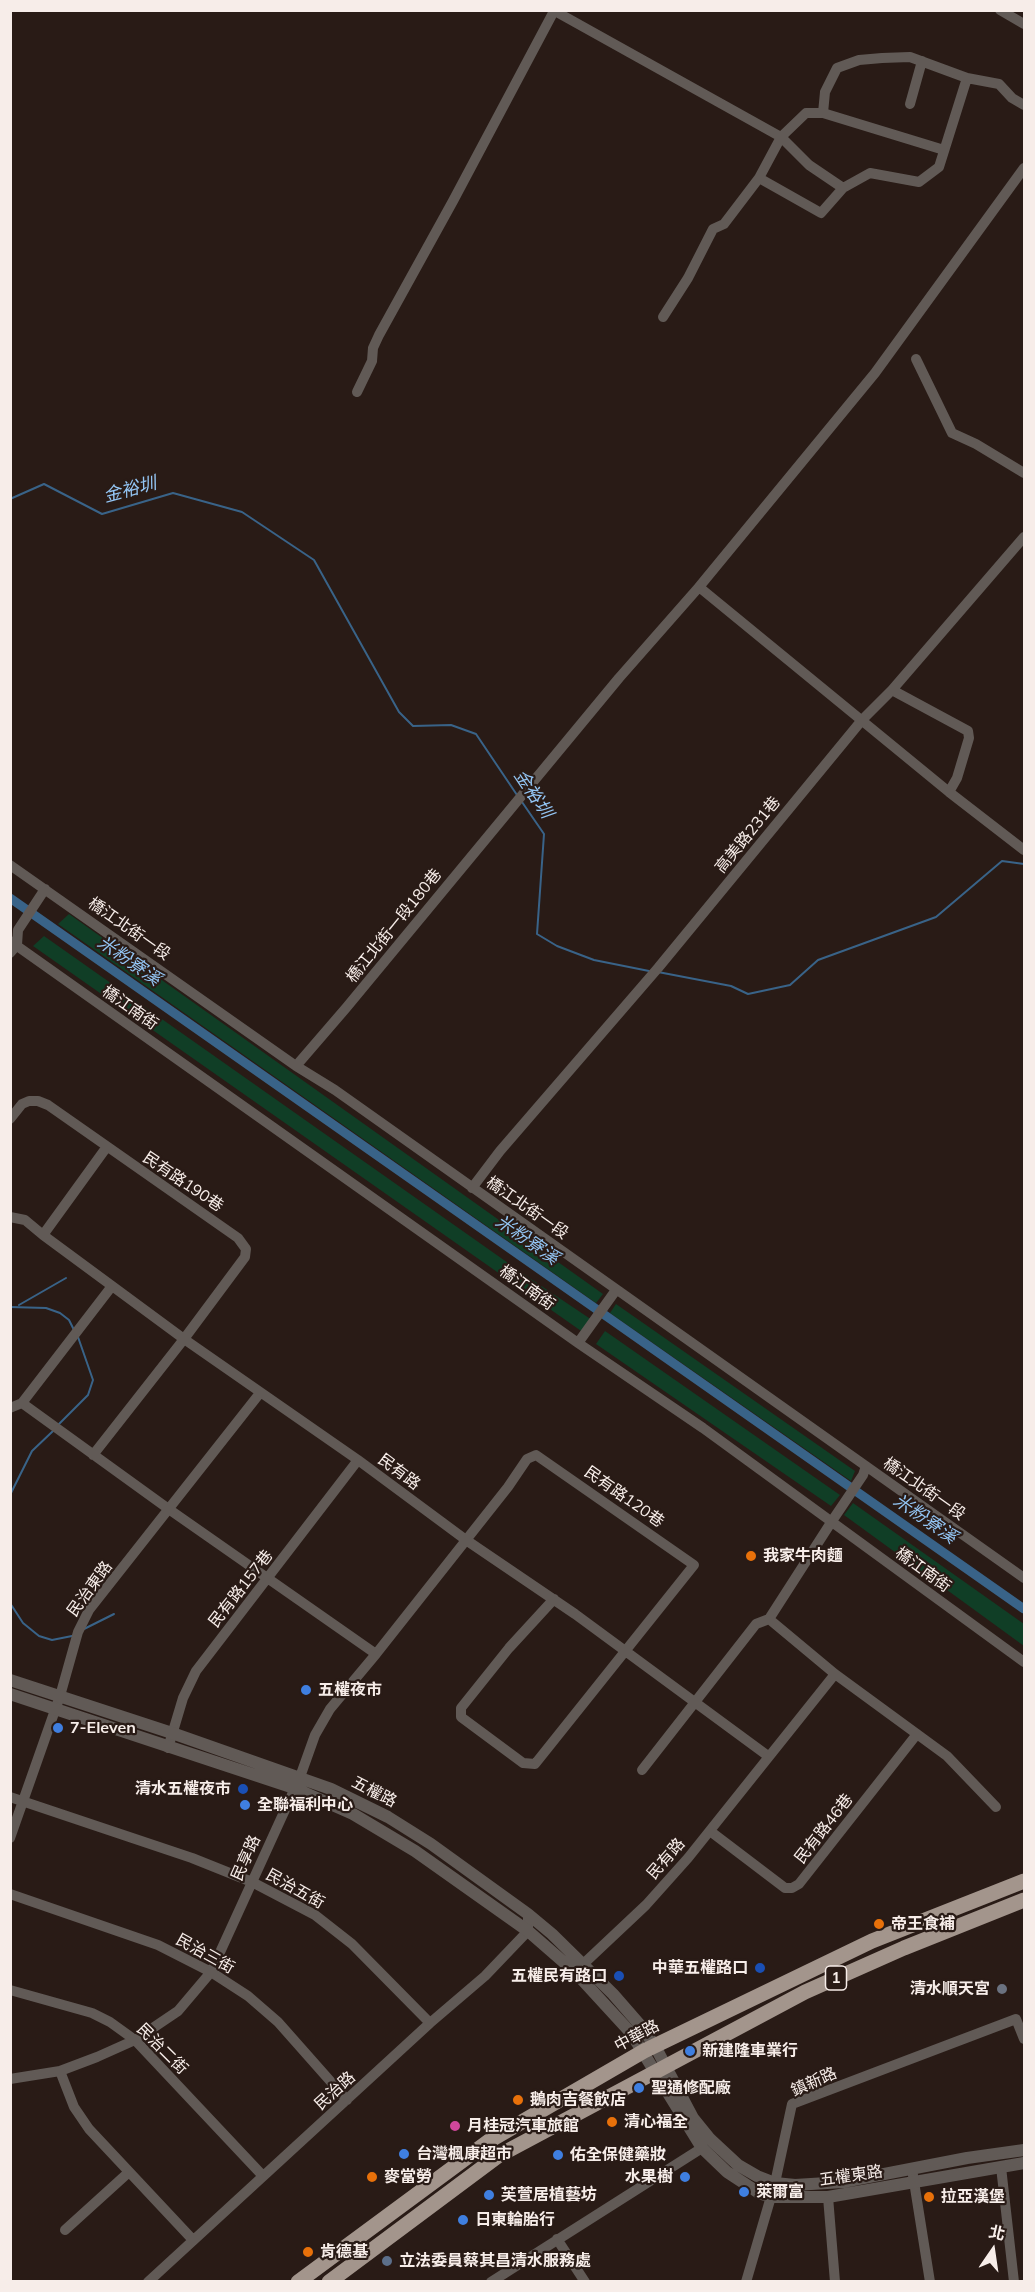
<!DOCTYPE html>
<meta charset="utf-8">
<style>
body{margin:0}
#map{position:relative;width:1035px;height:2292px;overflow:hidden;background:#291b16;font-family:Mulish,"Noto Sans TC",sans-serif}
canvas{display:block}
.frame{position:absolute;inset:0;border:12px solid #f7ede9;pointer-events:none}
.north{position:absolute;left:963px;top:2220px;width:60px;height:60px;-webkit-text-stroke:4px #291b16;paint-order:stroke;rotate:13deg;font-size:16px;font-weight:700;line-height:24px;text-align:center;color:#f7ede9}
.north::after{content:'';display:block;margin:auto;width:21px;height:27px;background:#f7ede9;clip-path:polygon(50% 0,100% 100%,50% 72%,0 100%)}
</style>
<div id="map">
<canvas width="1035" height="2292"></canvas>
<div class="frame"></div>
<div class="north">北</div>
</div>
<script>
const ctx = document.querySelector('canvas').getContext('2d');
ctx.lineJoin = 'round';
function fill(path, color) { ctx.fillStyle = color; ctx.fill(path, 'evenodd'); }
const poly = rows => new Path2D(rows.map(r => 'M' + r).join(''));
function trace(path, color, width, dash) { ctx.strokeStyle = color; ctx.lineWidth = width; ctx.lineCap = dash ? 'butt' : 'round'; ctx.setLineDash(dash || []); ctx.stroke(path); }
function write(font, color, halo, rows, align = 'center') {
  ctx.font = font + ' Mulish,"Noto Sans TC",sans-serif'; ctx.lineWidth = 4.5; ctx.setLineDash([]); ctx.textBaseline = 'middle'; ctx.strokeStyle = halo; ctx.fillStyle = color; for (const [text, x, y, turn = 0] of rows) {
    ctx.save(); ctx.translate(x, y); ctx.rotate((+turn || 0) * Math.PI / 180); ctx.textAlign = isNaN(turn) ? turn : align; if (halo) ctx.strokeText(text, 0, 0); ctx.fillText(text, 0, 0); ctx.restore();
  }
}
fill(poly([
 [69,914,603,1294,596,1303,58,924],
 [44,936,528,1277,592,1320,584,1333,33,946],
 [616,1304,855,1471,851,1481,610,1313],
 [605,1331,840,1495,831,1506,596,1344],
 [853,1503,1024,1624,1024,1646,844,1515]
]), '#103e26');
trace(poly([
 [10,499,44,484,102,514,173,493,242,512,314,560,399,712,413,726,451,725,476,734,517,795],
 [522,802,544,834,537,934,557,946,594,960,649,971],
 [658,972,731,986,748,994,790,985,818,960,936,917,1002,861,1024,864],
 [19,1305,66,1278],
 [10,1307,46,1308,60,1313,69,1320,74,1330],
 [59,1424,88,1395,93,1380,78,1337],
 [10,1495,32,1451,53,1431],
 [10,1603,23,1623,39,1636,52,1640,72,1636],
 [84,1629,114,1614]
]), '#396388', 2);
trace(poly([
 [10,898,1024,1609]
]), '#396388', 9);
trace(poly([
 [553,10,781,137,809,165,843,188],
 [1000,10,1024,24],
 [910,104,922,61],
 [823,113,825,92,837,68,859,60,882,58,910,57,967,78,999,84,1012,98,1024,105],
 [944,150,823,113,806,113,781,137,759,178,821,213,843,188,870,173,919,182,939,167,967,78],
 [663,317,688,278,713,229,724,224,759,178],
 [916,359,952,433,976,444,1024,473],
 [357,392,372,361,373,348,379,335,453,201,554,11],
 [699,587,949,792,1024,850],
 [892,690,968,731,969,738,957,778,949,792],
 [10,865,296,1066,335,1090,1024,1578],
 [10,941,578,1343,703,1428,1024,1662],
 [10,953,17,945,18,930,45,889],
 [296,1066,346,1008,619,678,699,587,875,373,1024,168],
 [10,1119,22,1104,29,1101,38,1101,48,1105,238,1238,246,1249,245,1257,184,1339,93,1455],
 [472,1188,500,1151,658,968,862,720,892,690,1024,537],
 [10,1217,25,1220,43,1235,184,1339,358,1460,466,1540,575,1614,768,1756],
 [43,1235,106,1148],
 [578,1343,616,1290],
 [22,1403,170,1510,376,1654],
 [10,1408,22,1403,112,1286],
 [769,1619,835,1674,947,1756,996,1807],
 [769,1619,832,1521,863,1475,866,1466],
 [168,1748,183,1698,196,1671,358,1460],
 [642,1770,756,1624,769,1619],
 [10,1797,192,1858,252,1882,315,1915,352,1944,430,2023],
 [710,1831,785,1888,792,1888,799,1884,917,1734],
 [10,1838,60,1696,78,1632,89,1610,260,1393],
 [10,1894,158,1945,211,1972,248,1996,278,2022,347,2100],
 [578,1969,646,1905,688,1858,835,1674],
 [10,1990,92,2013,110,2022,135,2040,263,2176],
 [60,2071,74,2107,89,2129,193,2240],
 [10,2079,60,2071,97,2057,135,2040,178,2011,211,1972,300,1777,315,1735,330,1709,376,1654,508,1487,527,1459,536,1455,694,1565,535,1764,523,1763,461,1717,461,1708,509,1648,554,1599],
 [1001,2167,1014,2282],
 [912,2169,930,2282],
 [828,2197,835,2282],
 [65,2230,129,2172],
 [557,2239,585,2282],
 [148,2282,430,2023,485,1976,528,1931,528,1914],
 [491,2282,702,2148],
 [746,2282,775,2183,792,2104,1016,2019,1024,2039]
]), '#615a56', 10);
trace(poly([
 [10,1680,172,1733,331,1789,388,1817,431,1844,528,1914,552,1934,613,1994,640,2025,655,2046,693,2118,710,2139,738,2165,757,2176,775,2183,795,2185,843,2182,967,2158,1024,2150],
 [10,1694,294,1788,353,1814,415,1851,528,1931,575,1972,631,2033,702,2148,727,2172,759,2193,771,2197,828,2197,1024,2163]
]), '#615a56', 12);
trace(poly([
 [298,2282,489,2141,644,2051,872,1941,1024,1881],
 [329,2282,498,2156,805,1992,904,1948,1024,1900]
]), '#a3958c', 15);
for (const [x, y, r, color] of [
 [751,1556,6,"#e8710a"],
 [306,1690,6,"#3f7fe0"],
 [58,1728,6,"#3f7fe0"],
 [243,1789,6,"#1a4fb4"],
 [245,1805,6,"#3f7fe0"],
 [879,1924,6,"#e8710a"],
 [760,1968,6,"#1a4fb4"],
 [619,1976,6,"#1a4fb4"],
 [1002,1989,6,"#6b7280"],
 [690,2051,6,"#3f7fe0"],
 [639,2088,6,"#3f7fe0"],
 [518,2100,6,"#e8710a"],
 [612,2122,6,"#e8710a"],
 [455,2126,6,"#d1479c"],
 [404,2154,6,"#3f7fe0"],
 [558,2155,6,"#3f7fe0"],
 [372,2177,6,"#e8710a"],
 [685,2177,6,"#3f7fe0"],
 [744,2192,6,"#3f7fe0"],
 [489,2195,6,"#3f7fe0"],
 [929,2197,6,"#e8710a"],
 [463,2220,6,"#3f7fe0"],
 [308,2252,6,"#e8710a"],
 [387,2261,6,"#5c6f8a"]
]) { const dot = new Path2D(); dot.arc(x, y, r, 0, 2 * Math.PI); ctx.fillStyle = color; ctx.fill(dot); trace(dot, '#291b16', 2); }
for (const [x, y, w] of [
 [836,1978,21]
]) { const box = new Path2D(); box.roundRect(x - w / 2, y - 12, w, 24, 4.5); ctx.fillStyle = '#291b16'; ctx.fill(box); trace(box, '#f7ede9', 1.5); }
write('bold 15px', '#f7ede9', null, [
 ["1",836,1978]
]);
write('16px', '#f7ede9', '#291b16', [
 ["高美路231巷",748,835,-51],
 ["橋江北街一段180巷",394,926,-51],
 ["橋江北街一段",129,929,35],
 ["橋江南街",130,1008,35],
 ["民有路190巷",183,1182,34],
 ["橋江北街一段",527,1208,35],
 ["橋江南街",527,1288,36],
 ["民有路",399,1472,37],
 ["橋江北街一段",924,1489,35],
 ["民有路120巷",624,1497,35],
 ["橋江南街",923,1570,36],
 ["民治東路",90,1589,-54],
 ["民有路157巷",241,1589,-52],
 ["五權路",374,1792,27],
 ["民有路46巷",824,1829,-52],
 ["民享路",246,1858,-66],
 ["民有路",666,1859,-49],
 ["民治五街",295,1889,29],
 ["民治三街",205,1954,29],
 ["中華路",637,2036,-28],
 ["民治二街",162,2049,45],
 ["鎮新路",814,2082,-24],
 ["民治路",335,2091,-42],
 ["五權東路",851,2176,-8]
]);
write('bold 16px', '#f7ede9', '#291b16', [
 ["我家牛肉麵",763,1556],
 ["五權夜市",318,1690],
 ["7-Eleven",70,1728],
 ["清水五權夜市",231,1789,"right"],
 ["全聯福利中心",257,1805],
 ["帝王食補",891,1924],
 ["中華五權路口",748,1968,"right"],
 ["五權民有路口",607,1976,"right"],
 ["清水順天宮",990,1989,"right"],
 ["新建隆車業行",702,2051],
 ["聖通修配廠",651,2088],
 ["鵝肉吉餐飲店",530,2100],
 ["清心福全",624,2122],
 ["月桂冠汽車旅館",467,2126],
 ["台灣楓康超市",416,2154],
 ["佑全保健藥妝",570,2155],
 ["麥當勞",384,2177],
 ["水果樹",673,2177,"right"],
 ["萊爾富",756,2192],
 ["芙萱居植藝坊",501,2195],
 ["拉亞漢堡",941,2197],
 ["日東輪胎行",475,2220],
 ["肯德基",320,2252],
 ["立法委員蔡其昌清水服務處",399,2261]
], 'left');
write('italic 18px', '#94c6f5', '#291b16', [
 ["金裕圳",130,490,-15],
 ["金裕圳",533,794,56],
 ["米粉寮溪",129,961,35],
 ["米粉寮溪",527,1240,35],
 ["米粉寮溪",925,1519,35]
]);
</script>
